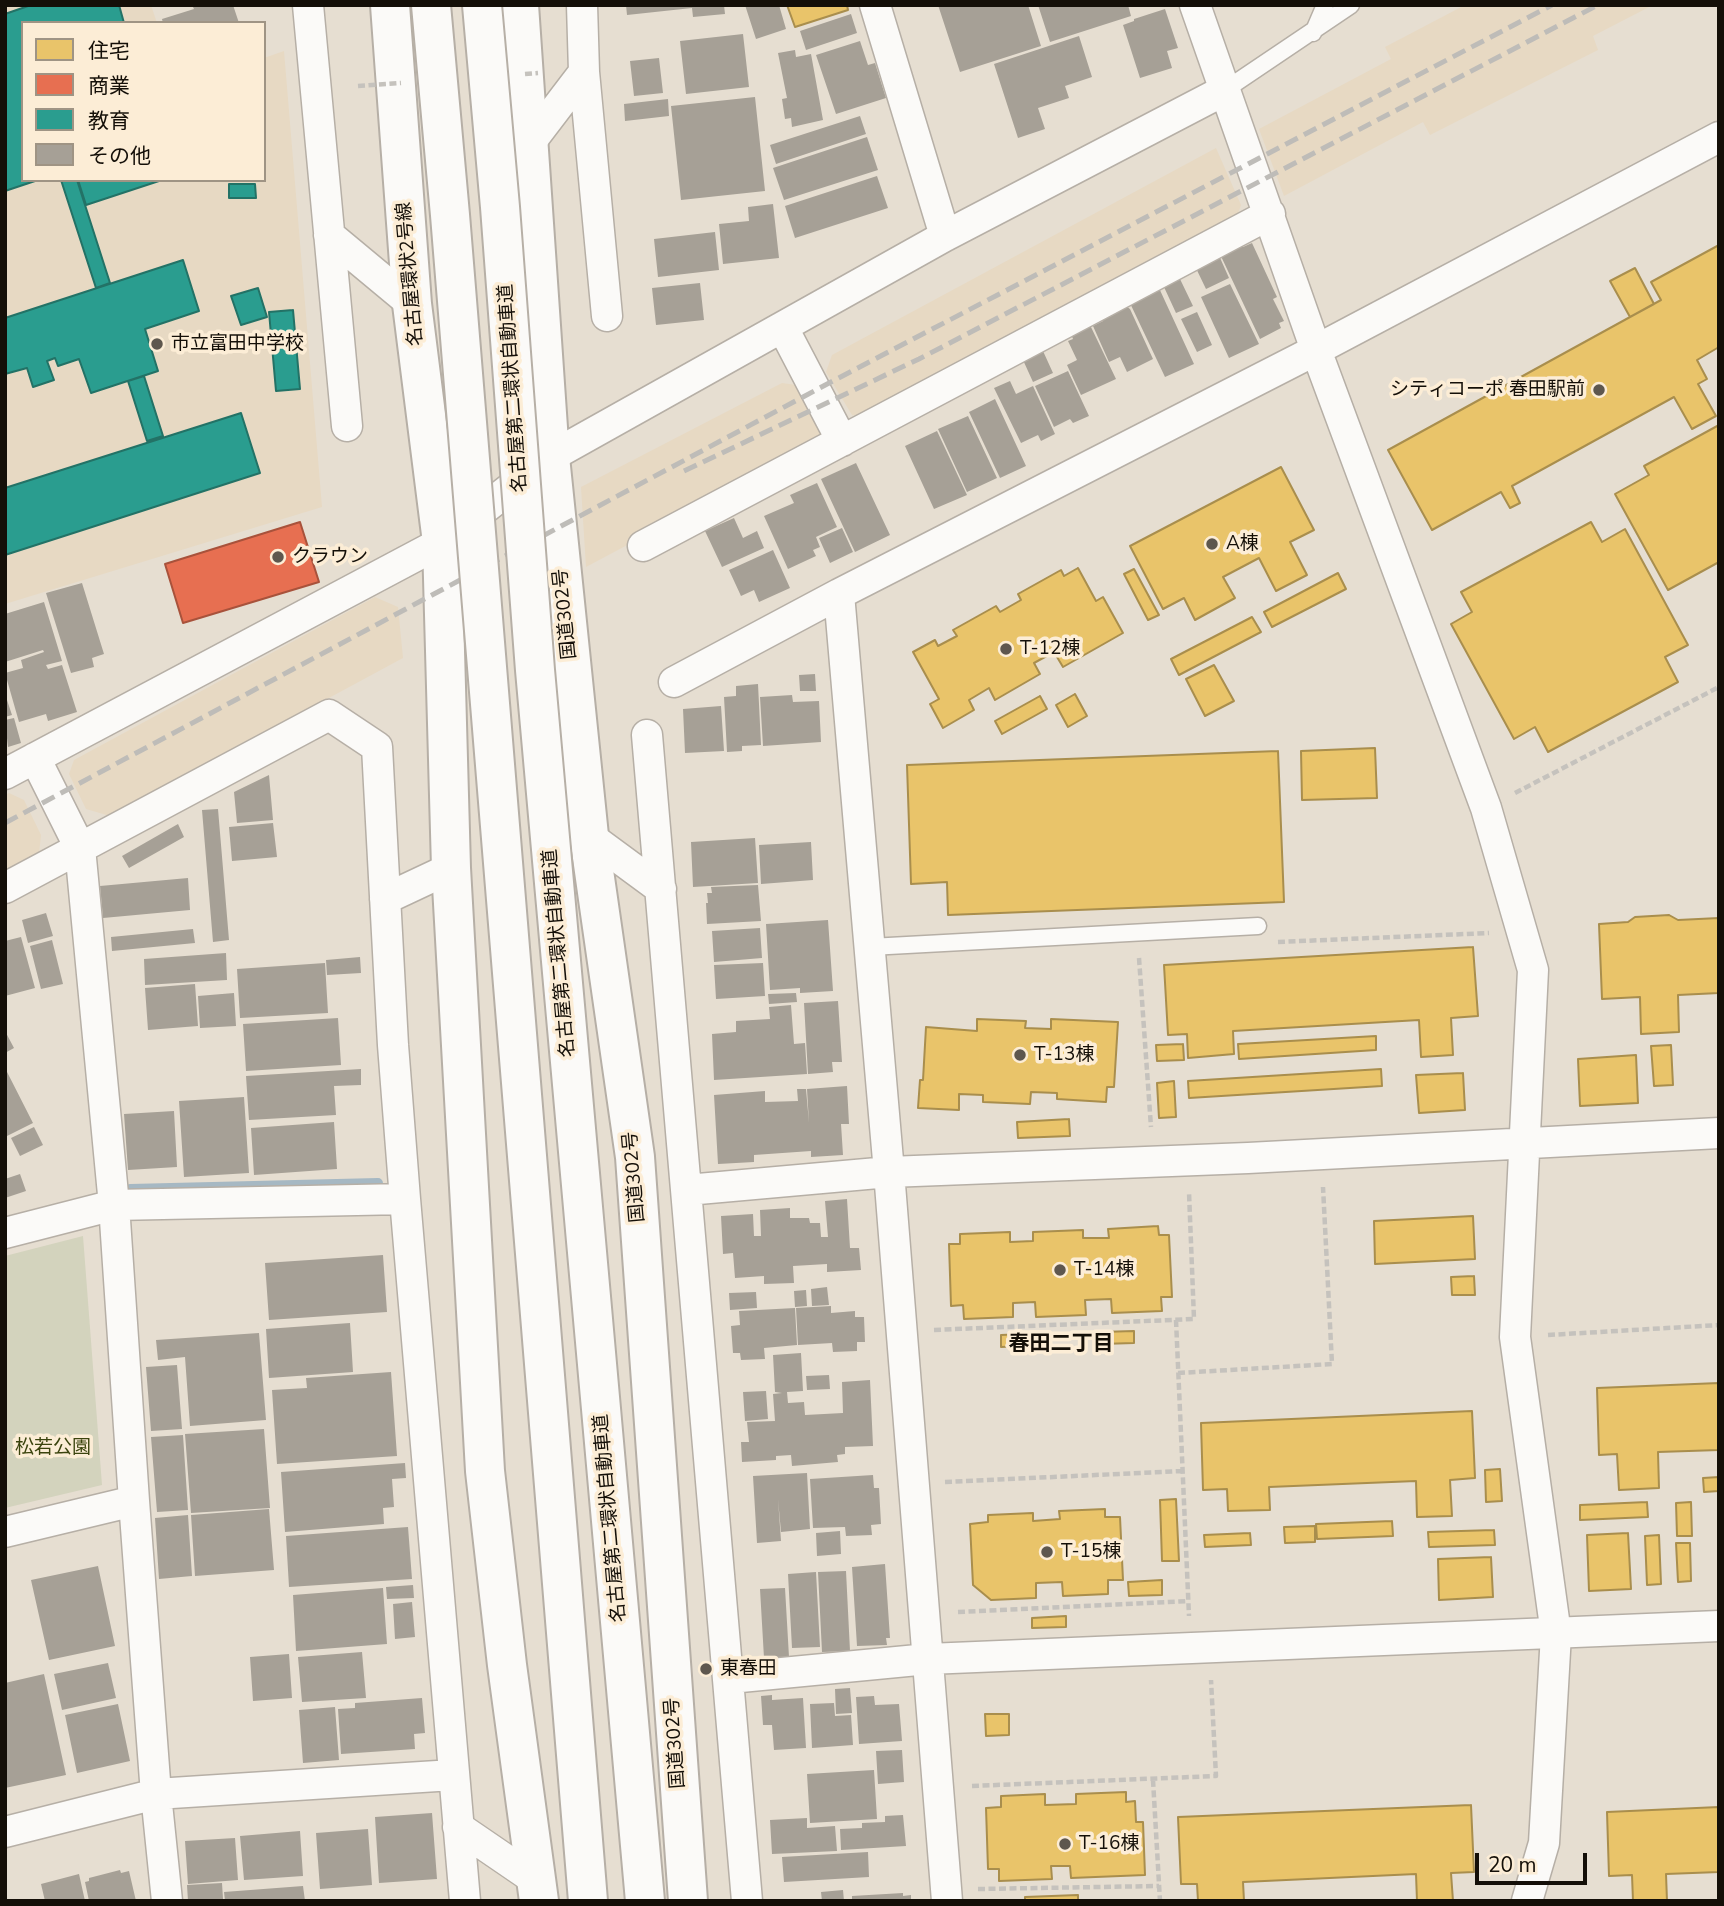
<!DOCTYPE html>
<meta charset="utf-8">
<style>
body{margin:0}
#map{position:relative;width:1724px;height:1906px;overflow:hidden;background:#e6ded1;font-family:"Nunito Sans","Noto Sans JP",sans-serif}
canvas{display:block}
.frame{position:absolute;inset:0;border:7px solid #140f08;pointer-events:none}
.legend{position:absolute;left:21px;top:21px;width:245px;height:161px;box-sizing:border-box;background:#fcedd6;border:2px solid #9f9484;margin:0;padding:9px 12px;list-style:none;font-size:21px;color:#140f08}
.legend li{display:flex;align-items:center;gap:14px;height:35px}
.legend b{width:35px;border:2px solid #9f9484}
.scale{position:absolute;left:1475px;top:1853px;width:112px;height:32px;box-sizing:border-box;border:4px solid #140f08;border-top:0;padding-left:9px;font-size:21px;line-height:24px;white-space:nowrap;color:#140f08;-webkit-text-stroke:5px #fcedd6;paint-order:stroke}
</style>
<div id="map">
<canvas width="1724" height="1906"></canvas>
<div class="frame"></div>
<ul class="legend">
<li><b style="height:19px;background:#e9c46a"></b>住宅</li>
<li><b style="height:19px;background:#e76f51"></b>商業</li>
<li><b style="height:19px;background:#2a9d8f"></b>教育</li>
<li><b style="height:19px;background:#a6a096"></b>その他</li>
</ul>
<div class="scale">20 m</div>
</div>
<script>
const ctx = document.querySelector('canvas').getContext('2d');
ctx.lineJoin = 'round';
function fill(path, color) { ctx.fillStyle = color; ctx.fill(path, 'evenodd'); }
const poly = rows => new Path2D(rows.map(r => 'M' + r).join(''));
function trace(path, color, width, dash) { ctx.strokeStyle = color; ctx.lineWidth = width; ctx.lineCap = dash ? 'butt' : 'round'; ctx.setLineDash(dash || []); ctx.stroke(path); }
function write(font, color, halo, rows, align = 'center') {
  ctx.font = font + ' "Nunito Sans","Noto Sans JP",sans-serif'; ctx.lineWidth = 7; ctx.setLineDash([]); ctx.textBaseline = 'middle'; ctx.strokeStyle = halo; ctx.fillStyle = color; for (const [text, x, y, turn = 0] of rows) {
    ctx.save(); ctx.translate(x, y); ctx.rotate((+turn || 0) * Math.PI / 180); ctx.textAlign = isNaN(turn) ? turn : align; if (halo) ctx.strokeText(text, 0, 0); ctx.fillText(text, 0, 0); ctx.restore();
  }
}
fill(poly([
 [5,5,151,5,157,23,23,23,23,180,264,180,264,58,284,51,322,507,5,604],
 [1465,5,1653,5,1593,36,1598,50,1430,135,1423,122,1284,196,1259,129,1391,59,1385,47],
 [1216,148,1241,205,1235,222,863,417,852,415,826,372,832,355],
 [782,383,796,385,823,432,821,442,586,567,581,487],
 [375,597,398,607,403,658,110,816,86,809,69,774,74,760],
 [9,793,24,800,41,835,39,854,5,872,5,795]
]), '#e7d9c3');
fill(poly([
 [83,1236,102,1485,5,1508,5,1256]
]), '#d3d3bd');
const homes = poly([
 [787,5,847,5,848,10,795,27,787,5],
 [1719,245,1719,347,1697,360,1707,379,1698,384,1716,416,1692,429,1674,397,1512,486,1520,503,1510,508,1501,492,1432,530,1388,450,1661,300,1651,282,1719,245],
 [1635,268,1654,304,1630,317,1610,281,1635,268],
 [1719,425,1719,562,1668,590,1615,494,1649,475,1644,466,1719,425],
 [1281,467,1314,530,1290,542,1307,575,1276,591,1259,558,1223,577,1235,598,1195,620,1184,598,1163,609,1130,546,1281,467],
 [1591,522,1602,542,1625,529,1688,645,1665,657,1678,682,1548,752,1535,727,1514,739,1451,624,1472,612,1461,592,1591,522],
 [1078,568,1096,601,1103,597,1123,633,1063,667,1054,652,1034,663,1040,674,995,700,989,688,969,700,974,710,943,728,930,704,939,699,913,652,935,640,938,646,957,636,953,630,996,606,1000,612,1021,600,1018,594,1061,570,1064,576,1078,568],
 [1134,569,1159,615,1148,620,1124,574,1134,569],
 [1338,573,1346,589,1272,627,1264,612,1338,573],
 [1252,617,1261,632,1179,675,1171,659,1252,617],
 [1214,665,1234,701,1205,716,1186,679,1214,665],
 [1075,694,1087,716,1068,727,1056,705,1075,694],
 [1040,696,1047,709,1002,734,995,721,1040,696],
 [1375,748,1377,798,1302,800,1301,751,1375,748],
 [1278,751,1284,902,948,915,947,882,911,884,907,765,1278,751],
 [1669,915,1678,920,1719,918,1719,993,1678,995,1679,1032,1641,1034,1640,997,1602,999,1599,924,1628,922,1635,917,1669,915],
 [1473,947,1478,1016,1451,1018,1453,1055,1421,1057,1419,1020,1233,1031,1234,1054,1188,1058,1187,1034,1168,1035,1164,965,1473,947],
 [977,1019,1026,1021,1025,1028,1051,1029,1051,1019,1118,1022,1114,1087,1107,1087,1106,1102,1057,1099,1057,1093,1031,1092,1030,1104,983,1102,983,1095,959,1094,959,1110,918,1108,920,1080,923,1080,926,1027,977,1031,977,1019],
 [1376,1036,1376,1050,1239,1059,1238,1044,1376,1036],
 [1183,1044,1184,1060,1157,1061,1156,1045,1183,1044],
 [1671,1045,1673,1085,1654,1086,1651,1046,1671,1045],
 [1636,1055,1638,1103,1580,1106,1578,1059,1636,1055],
 [1381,1069,1382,1086,1189,1098,1188,1081,1381,1069],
 [1463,1073,1465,1110,1419,1113,1416,1075,1463,1073],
 [1174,1081,1176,1117,1159,1118,1157,1083,1174,1081],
 [1069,1119,1070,1136,1018,1138,1017,1122,1069,1119],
 [1473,1216,1475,1259,1375,1264,1374,1221,1473,1216],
 [1158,1226,1159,1235,1169,1235,1172,1297,1161,1297,1162,1311,1112,1313,1111,1299,1085,1300,1086,1315,1036,1317,1035,1302,1013,1303,1013,1317,964,1319,963,1305,951,1306,949,1244,960,1244,960,1234,1010,1232,1010,1242,1033,1241,1033,1232,1083,1230,1083,1238,1109,1238,1108,1229,1158,1226],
 [1474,1276,1475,1295,1452,1295,1451,1277,1474,1276],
 [1134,1331,1134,1343,1101,1344,1101,1332,1134,1331],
 [1048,1333,1048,1345,1001,1347,1001,1335,1048,1333],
 [1719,1383,1719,1450,1658,1452,1659,1488,1619,1490,1617,1454,1599,1455,1597,1388,1719,1383],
 [1472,1411,1475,1478,1450,1480,1452,1516,1417,1517,1416,1481,1269,1487,1270,1510,1228,1511,1227,1489,1203,1490,1201,1423,1472,1411],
 [1500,1469,1502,1501,1486,1502,1485,1470,1500,1469],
 [1719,1477,1719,1491,1704,1492,1703,1478,1719,1477],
 [1176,1499,1179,1561,1162,1561,1160,1500,1176,1499],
 [1647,1502,1648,1517,1580,1520,1580,1505,1647,1502],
 [1691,1502,1692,1536,1677,1536,1676,1503,1691,1502],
 [1105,1509,1105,1517,1120,1517,1123,1580,1108,1580,1108,1594,1063,1596,1062,1582,1036,1583,1036,1598,991,1600,973,1585,970,1524,988,1522,988,1515,1033,1513,1033,1521,1060,1519,1059,1511,1105,1509],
 [1392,1521,1393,1536,1317,1539,1316,1524,1392,1521],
 [1315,1526,1315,1542,1285,1543,1284,1527,1315,1526],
 [1494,1530,1495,1545,1429,1547,1428,1532,1494,1530],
 [1250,1533,1251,1545,1205,1547,1204,1535,1250,1533],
 [1628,1533,1631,1589,1589,1591,1587,1535,1628,1533],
 [1659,1535,1661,1584,1647,1585,1645,1536,1659,1535],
 [1676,1543,1690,1543,1691,1581,1678,1582,1676,1543],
 [1491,1557,1493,1597,1439,1600,1438,1559,1491,1557],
 [1162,1580,1162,1595,1129,1596,1128,1582,1162,1580],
 [1066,1616,1066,1627,1032,1628,1032,1618,1066,1616],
 [985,1714,1009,1714,1009,1735,986,1736,985,1714],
 [1126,1792,1126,1802,1135,1801,1136,1822,1143,1822,1145,1875,1071,1878,1070,1866,1051,1866,1052,1879,999,1881,999,1869,988,1869,986,1808,1001,1807,1001,1796,1045,1794,1045,1805,1076,1804,1076,1794,1126,1792],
 [1471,1805,1474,1872,1451,1873,1453,1901,1417,1901,1416,1874,1243,1882,1244,1901,1198,1901,1197,1884,1181,1884,1178,1817,1471,1805],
 [1719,1807,1719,1872,1666,1874,1667,1901,1633,1901,1632,1875,1609,1876,1607,1812,1719,1807],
 [1078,1895,1078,1901,1025,1901,1025,1897,1078,1895]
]);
fill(homes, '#e9c46a');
trace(homes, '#a98e4d', 2);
const shops = poly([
 [300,522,319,582,183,623,165,564,300,522]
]);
fill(shops, '#e76f51');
trace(shops, '#a8523b', 2);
const schools = poly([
 [31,5,119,5,124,23,23,23,23,180,38,180,5,191,5,14,31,5],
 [61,180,77,180,110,283,96,288,61,180],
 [78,180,162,180,86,205,78,180],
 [229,184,255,184,256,198,229,198,229,184],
 [183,260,199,311,145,329,158,371,91,393,79,359,58,366,55,358,47,361,54,380,33,387,27,368,5,374,5,318,183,260],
 [258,288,267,317,241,325,231,296,258,288],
 [293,310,300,389,276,391,269,312,293,310],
 [144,376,163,436,147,441,128,381,144,376],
 [241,413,260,473,5,555,5,488,241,413]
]);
fill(schools, '#2a9d8f');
trace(schools, '#237266', 2);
trace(poly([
 [130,1189,378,1183]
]), '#a6b8c3', 10);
fill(poly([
 [192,5,233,5,239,23,163,23,162,19,194,9],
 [626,5,724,5,725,14,693,17,692,8,627,15],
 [745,5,779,5,786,29,756,39],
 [938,5,1028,5,1041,46,960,72],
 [1038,5,1128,5,1131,16,1050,42],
 [1165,9,1178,48,1167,51,1172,68,1140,78,1123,25,1134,21,1134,19],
 [851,14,857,33,806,50,800,31],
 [743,34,749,87,686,94,680,41],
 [1079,36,1092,77,1065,86,1069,98,1038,108,1045,129,1018,138,994,64],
 [860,41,868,65,875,63,886,98,836,114,816,55],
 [795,50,796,57,811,54,823,120,792,127,791,118,785,119,782,99,787,98,778,53],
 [659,58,663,93,634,96,630,61],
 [755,97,765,191,681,200,671,106],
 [668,99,669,116,625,121,624,104],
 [860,116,866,134,776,164,770,145],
 [867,137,878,170,784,200,773,168],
 [877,176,888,208,795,238,785,206],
 [773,204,779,258,723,264,719,224,749,221,748,207],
 [715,232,719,270,658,277,654,239],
 [1241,241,1243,247,1252,243,1277,297,1273,299,1284,321,1279,323,1281,328,1260,339,1219,252],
 [1217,251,1229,278,1206,289,1193,262],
 [1180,279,1193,306,1176,313,1164,287],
 [700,283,704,320,656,325,652,288],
 [1230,284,1259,344,1229,358,1201,297],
 [1159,288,1194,364,1165,377,1129,301],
 [1126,306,1130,309,1153,359,1127,372,1120,357,1109,362,1093,326,1103,321,1102,318],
 [1197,312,1212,345,1197,352,1181,319],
 [1090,325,1116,379,1081,395,1067,365,1077,360,1068,341,1073,339,1071,334],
 [1043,351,1053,373,1033,382,1023,360],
 [1068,371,1089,416,1073,423,1070,419,1054,427,1035,386],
 [1010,381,1016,394,1033,386,1055,434,1041,441,1038,435,1021,443,994,388],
 [995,399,1026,466,1000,478,969,412],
 [968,416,997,478,967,492,938,429],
 [937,431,967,495,934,509,905,446],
 [856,463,890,535,855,552,821,479],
 [817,483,837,527,816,537,820,547,813,550,816,556,788,569,764,516,794,503,790,495],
 [734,518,743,538,757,531,764,548,722,567,705,531],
 [842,528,853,552,830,563,819,538],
 [773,550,790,588,759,602,754,590,741,596,729,570],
 [82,583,104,654,92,658,94,667,71,673,46,593],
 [44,602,62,661,46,665,48,669,62,665,77,712,48,721,46,714,19,722,5,673,23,668,21,660,44,652,43,650,5,662,5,614],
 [815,674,816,691,800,691,799,675],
 [758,684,761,745,742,746,742,751,727,752,724,697,736,696,736,686],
 [5,694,12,715,5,717],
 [792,695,793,702,819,701,821,742,763,746,760,697],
 [721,706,724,751,685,753,683,709],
 [14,718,21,743,8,747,5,720],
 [269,775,273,820,237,823,234,792],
 [218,809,229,940,213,942,202,810],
 [273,823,277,857,232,861,229,827],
 [178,824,184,837,129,868,122,856],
 [755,838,758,883,693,887,691,842],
 [811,842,813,880,761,884,759,845],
 [188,878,190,910,103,918,100,886],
 [758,885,761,921,707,924,706,903,708,903,707,893,712,893,711,887],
 [46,913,53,936,28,943,22,920],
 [828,920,833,991,800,993,800,988,770,990,766,924],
 [760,928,762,958,714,962,712,931],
 [193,929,195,943,112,951,111,937],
 [21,937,35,988,5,996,5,941],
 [52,940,63,984,41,989,30,946],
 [226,953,227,980,145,985,144,959],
 [360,957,361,973,327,975,326,960],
 [325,963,328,1013,240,1018,237,969],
 [763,963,765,996,716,999,714,965],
 [195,984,198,1026,148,1030,145,988],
 [234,993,236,1026,200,1028,198,996],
 [796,993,797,1002,769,1004,768,994],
 [838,1001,842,1062,832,1062,833,1072,808,1074,804,1003],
 [791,1005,794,1044,805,1043,807,1074,714,1080,712,1034,736,1032,736,1021,770,1019,769,1007],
 [338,1018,341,1065,246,1071,243,1024],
 [5,1031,14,1048,5,1053],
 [5,1068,33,1123,5,1137],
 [361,1069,361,1085,334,1086,336,1115,249,1120,246,1076],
 [847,1086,849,1124,841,1124,843,1155,811,1157,811,1151,754,1155,754,1162,718,1164,714,1095,765,1091,765,1102,798,1101,797,1089,806,1089,809,1123,807,1089],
 [244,1097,249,1173,184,1177,179,1101],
 [174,1111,177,1167,128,1170,124,1114],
 [334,1122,337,1169,254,1175,251,1128],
 [34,1127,43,1145,20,1156,11,1138],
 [20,1174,26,1191,5,1198,5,1179],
 [847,1199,850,1248,859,1248,861,1270,827,1272,827,1264,793,1266,794,1283,764,1284,764,1276,735,1278,733,1253,723,1254,721,1216,753,1214,754,1236,761,1236,760,1210,790,1208,790,1218,809,1218,810,1223,820,1223,821,1237,828,1237,825,1201],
 [383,1255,387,1312,269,1320,265,1263],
 [827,1287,829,1305,812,1306,811,1289],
 [806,1290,807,1306,795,1307,794,1291],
 [756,1292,757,1308,730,1310,729,1293],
 [831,1306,831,1313,855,1311,855,1317,864,1317,865,1342,857,1342,857,1351,833,1352,832,1343,798,1345,796,1308],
 [795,1308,797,1345,764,1348,765,1359,741,1360,740,1353,733,1353,731,1326,740,1325,739,1311],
 [350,1323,353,1372,269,1378,266,1329],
 [259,1333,266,1420,190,1426,185,1357,158,1360,156,1340],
 [801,1353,803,1391,787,1392,788,1403,804,1402,805,1415,843,1413,842,1382,870,1380,873,1446,845,1447,845,1454,837,1455,838,1462,792,1466,791,1455,776,1456,776,1460,742,1462,741,1442,749,1442,747,1422,775,1421,773,1394,782,1393,775,1392,773,1355],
 [177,1365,182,1429,151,1431,146,1367],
 [391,1372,397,1456,277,1464,272,1390,307,1388,306,1378],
 [829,1375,830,1389,807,1390,806,1376],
 [766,1391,768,1419,745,1421,743,1392],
 [264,1429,270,1508,191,1513,185,1434],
 [183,1435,188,1510,157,1512,151,1437],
 [405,1463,406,1478,392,1479,394,1507,383,1508,384,1524,285,1532,281,1472],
 [807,1473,810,1529,781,1532,778,1499,781,1541,757,1543,753,1476],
 [873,1475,874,1488,879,1488,881,1524,871,1525,872,1535,846,1536,845,1527,813,1528,810,1479],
 [269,1509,274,1570,195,1576,191,1515],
 [188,1515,192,1576,159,1579,155,1518],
 [408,1527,412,1579,289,1587,286,1536],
 [840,1531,841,1554,817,1556,816,1533],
 [885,1564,890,1638,886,1638,887,1645,857,1646,852,1567],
 [98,1566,115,1646,49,1660,31,1580],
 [846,1571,850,1651,822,1652,818,1572],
 [816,1572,820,1647,792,1648,788,1574],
 [413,1585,414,1598,387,1599,386,1587],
 [383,1588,387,1644,296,1651,293,1595],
 [785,1588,789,1657,764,1658,760,1589],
 [412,1602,415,1637,395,1639,393,1604],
 [362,1652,366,1698,302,1702,298,1657],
 [289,1654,292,1698,253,1701,250,1657],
 [108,1663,116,1698,62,1710,54,1674],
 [44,1674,66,1775,5,1788,5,1683],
 [850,1688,852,1713,836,1714,835,1689],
 [772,1695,772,1700,803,1698,806,1748,774,1750,772,1725,763,1725,761,1696],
 [874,1696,875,1705,899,1704,902,1741,859,1744,856,1697],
 [422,1698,425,1733,414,1734,415,1749,341,1754,338,1709,355,1708,355,1703],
 [834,1703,835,1716,851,1715,853,1745,812,1748,810,1704],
 [118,1704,130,1761,77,1773,65,1715],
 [335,1707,339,1760,303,1763,299,1710],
 [902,1750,904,1782,878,1784,876,1751],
 [874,1770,877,1819,810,1823,807,1774],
 [432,1813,437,1879,379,1883,375,1817],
 [903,1815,906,1846,841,1850,840,1829,862,1828,862,1823,885,1822,885,1816],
 [807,1818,807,1828,835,1826,837,1851,772,1854,770,1820],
 [368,1829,372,1885,320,1889,316,1833],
 [300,1831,303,1876,244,1880,240,1836],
 [235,1838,238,1880,188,1884,185,1841],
 [868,1852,869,1877,784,1882,782,1857],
 [120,1870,121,1873,129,1871,136,1901,89,1901,85,1882,89,1881,89,1878],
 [79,1874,85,1901,45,1901,41,1884],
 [222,1883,223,1899,188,1901,187,1885],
 [303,1886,305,1901,225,1901,224,1892],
 [843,1890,844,1901,822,1901,821,1892],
 [903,1893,903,1896,911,1895,911,1901,852,1901,852,1896]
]), '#a6a096');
const service = poly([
 [1313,33,1325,5],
 [1225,90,1351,5],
 [870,947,1258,926]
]);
const minor = poly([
 [308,5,347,426],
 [582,5,584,72,607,316],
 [875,5,945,236],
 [1195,5,1316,350,1486,808,1533,970,1515,1337,1556,1634,1544,1843,1527,1901],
 [529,144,584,72],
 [329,235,412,304],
 [783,328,842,441],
 [643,546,1270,214],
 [674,682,839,594],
 [647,735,747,1901],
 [35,758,80,848,114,1205,134,1501,156,1794,167,1901],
 [5,774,442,542,550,457,945,236,1225,90],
 [589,836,661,889],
 [5,888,329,715,377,747,393,1045,405,1199,465,1901],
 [385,899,451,868],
 [687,1190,889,1172,1248,1158,1719,1133],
 [5,1233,114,1205,405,1199],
 [5,1532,134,1501],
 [730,1678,928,1659,1719,1626],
 [458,1827,537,1881],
 [5,1832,156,1794,453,1775],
 [947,1901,889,1172,839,594,1316,350,1719,137]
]);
const trunk = poly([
 [390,5,412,304,442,542,451,868,485,1471,507,1665,539,1901],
 [519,5,550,457,589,836,635,1157,688,1901]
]);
trace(service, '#b6afa6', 19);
trace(minor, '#b6afa6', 33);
trace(trunk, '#b6afa6', 42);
trace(poly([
 [1515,793,1719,687],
 [1278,942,1489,933],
 [1139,958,1151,1127],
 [1176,1320,1189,1616],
 [934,1330,1194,1319,1189,1192],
 [1548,1335,1719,1325],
 [1178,1373,1332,1364,1323,1187],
 [945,1482,1182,1471],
 [958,1612,1188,1601],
 [1153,1780,1160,1901],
 [972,1786,1216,1776,1211,1680],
 [978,1889,1159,1886]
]), '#c5c2bd', 4.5, [7, 3.5]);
trace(service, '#fbfaf8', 16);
trace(minor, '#fbfaf8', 30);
trace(trunk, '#fbfaf8', 38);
trace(poly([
 [684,471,919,359,1598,5],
 [5,823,831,382,1552,5]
]), '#bebcb8', 5, [14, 7]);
const motorwayBridge = poly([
 [431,5,450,215,588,1901],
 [482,5,500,207,535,670,645,1901]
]);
trace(motorwayBridge, '#b6afa6', 42, []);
trace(poly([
 [525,74,538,73],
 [358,86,401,83]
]), '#c5c2bd', 4.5, [7, 3.5]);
trace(motorwayBridge, '#fbfaf8', 38);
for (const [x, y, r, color] of [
 [157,344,7,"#5e574e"],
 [1599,390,7,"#5e574e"],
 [1212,544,7,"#5e574e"],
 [278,557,7,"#5e574e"],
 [1006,649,7,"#5e574e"],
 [1020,1055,7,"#5e574e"],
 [1060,1270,7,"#5e574e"],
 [1047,1552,7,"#5e574e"],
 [706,1669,7,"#5e574e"],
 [1065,1844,7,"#5e574e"]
]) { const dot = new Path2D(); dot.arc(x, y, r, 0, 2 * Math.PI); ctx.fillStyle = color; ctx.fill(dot); trace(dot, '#fcedd6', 2.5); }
write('19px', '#140f08', '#fcedd6', [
 ["名古屋環状2号線",411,274,-95],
 ["名古屋第二環状自動車道",514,388,-94],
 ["国道302号",566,614,-96],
 ["名古屋第二環状自動車道",560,953,-95],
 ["国道302号",635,1177,-95],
 ["名古屋第二環状自動車道",611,1518,-95],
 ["国道302号",676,1743,-94]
]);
write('19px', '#140f08', '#fcedd6', [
 ["市立富田中学校",171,344],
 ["シティコーポ 春田駅前",1585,390,"right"],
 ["A棟",1226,544],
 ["クラウン",292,557],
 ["T-12棟",1020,649],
 ["T-13棟",1034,1055],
 ["T-14棟",1074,1270],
 ["T-15棟",1061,1552],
 ["東春田",720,1669],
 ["T-16棟",1079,1844]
], 'left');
write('19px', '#3b440e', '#fcedd6', [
 ["松若公園",53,1448]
]);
write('bold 21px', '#140f08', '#fcedd6', [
 ["春田二丁目",1061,1345]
]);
</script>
